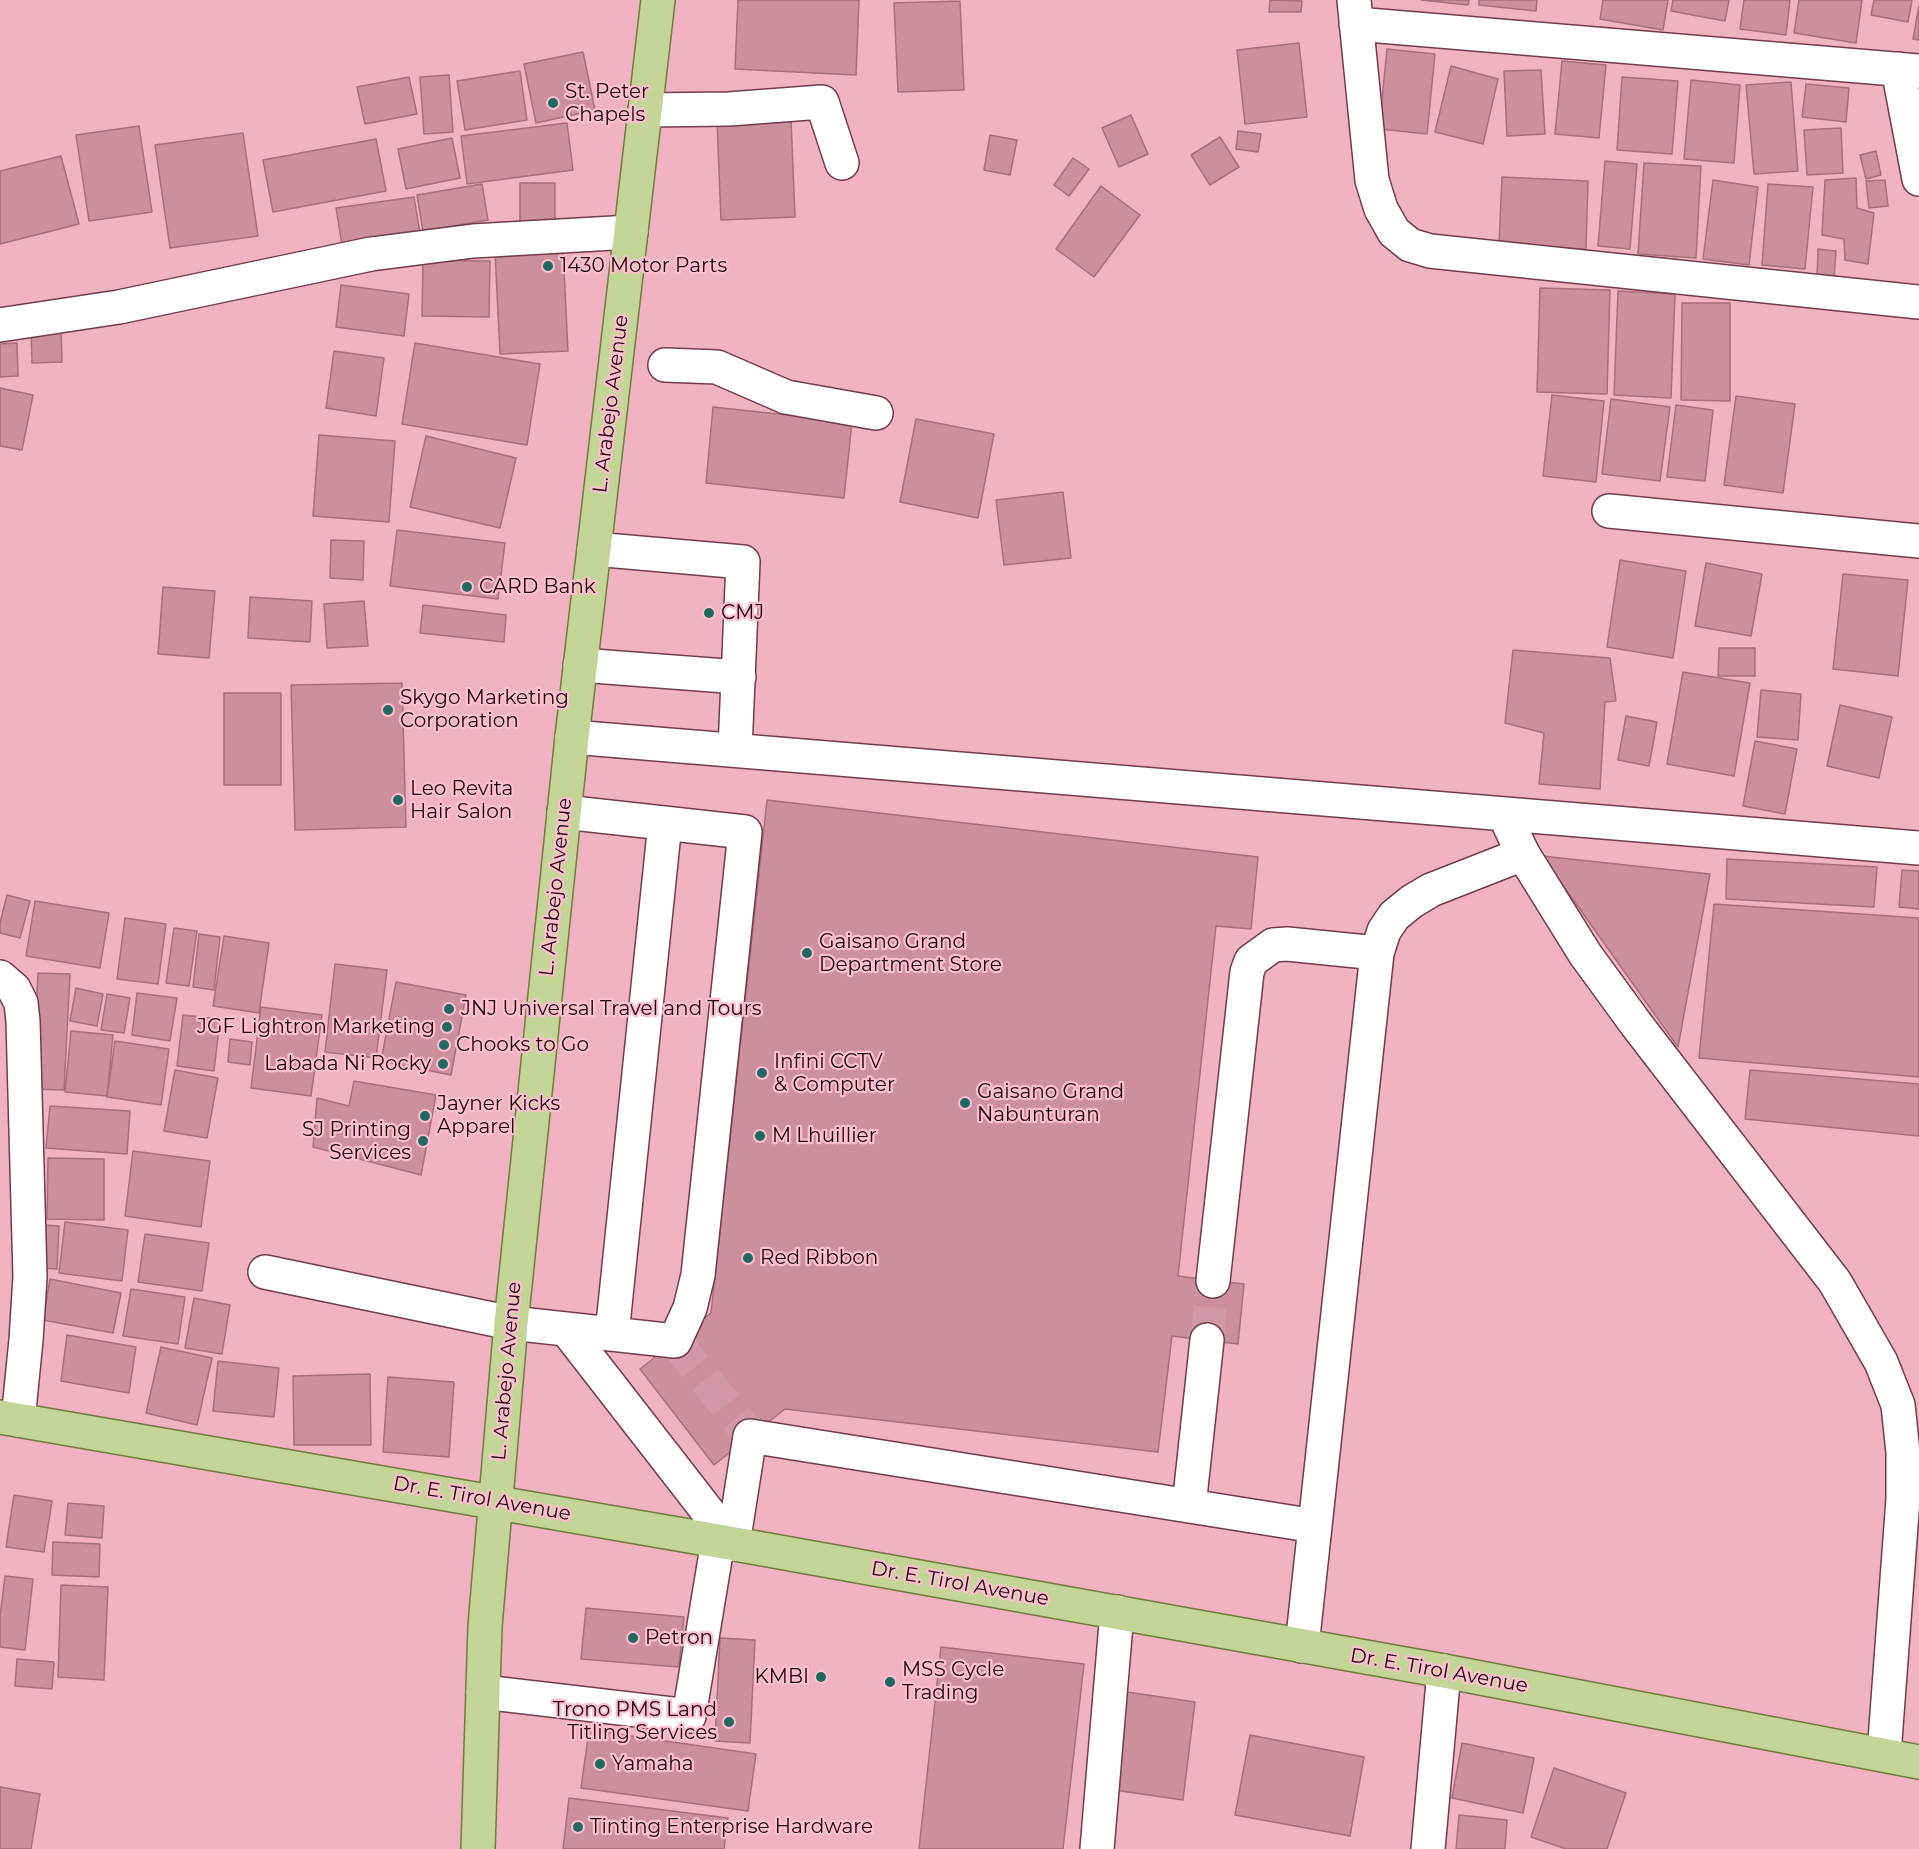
<!DOCTYPE html>
<style>
body{margin:0}
canvas{display:block;background:#f1b3c2}
</style>
<canvas width="1919" height="1849"></canvas>
<script>
const ctx = document.querySelector('canvas').getContext('2d');
ctx.lineJoin = 'round';
function fill(path, color) { ctx.fillStyle = color; ctx.fill(path, 'evenodd'); }
const poly = rows => new Path2D(rows.map(r => 'M' + r).join(''));
function trace(path, color, width, dash) { ctx.strokeStyle = color; ctx.lineWidth = width; ctx.lineCap = dash ? 'butt' : 'round'; ctx.setLineDash(dash || []); ctx.stroke(path); }
function write(font, color, halo, rows, align = 'center') {
  ctx.font = font + ' Montserrat,sans-serif'; ctx.lineWidth = 4.5; ctx.setLineDash([]); ctx.textBaseline = 'middle'; ctx.strokeStyle = halo; ctx.fillStyle = color; for (const [text, x, y, turn = 0] of rows) {
    ctx.save(); ctx.translate(x, y); ctx.rotate((+turn || 0) * Math.PI / 180); ctx.textAlign = isNaN(turn) ? turn : align; if (halo) ctx.strokeText(text, 0, 0); ctx.fillText(text, 0, 0); ctx.restore();
  }
}
const building = poly([
 [738,0,859,0,856,75,735,69,738,0],
 [1270,0,1302,1,1301,12,1269,12,1270,0],
 [1421,0,1469,0,1468,5,1421,0],
 [1479,0,1537,0,1536,11,1479,5,1479,0],
 [1603,0,1668,0,1663,30,1600,19,1603,0],
 [1673,0,1729,0,1725,21,1671,11,1673,0],
 [1744,0,1790,0,1786,35,1740,29,1744,0],
 [1799,0,1862,0,1856,43,1794,33,1799,0],
 [1874,0,1912,0,1908,22,1871,15,1874,0],
 [960,1,964,90,898,92,894,3,960,1],
 [1919,6,1919,40,1913,39,1919,6],
 [1299,43,1307,117,1245,124,1237,50,1299,43],
 [1387,49,1435,54,1427,134,1379,129,1387,49],
 [583,52,595,110,536,123,524,64,583,52],
 [1562,61,1606,65,1599,138,1555,134,1562,61],
 [1451,66,1498,79,1483,144,1435,132,1451,66],
 [1541,70,1545,134,1507,136,1504,71,1541,70],
 [520,71,527,120,465,130,457,81,520,71],
 [449,75,453,132,424,134,420,77,449,75],
 [409,77,417,114,365,124,357,87,409,77],
 [1622,77,1678,81,1672,154,1617,150,1622,77],
 [1691,80,1740,85,1734,163,1684,159,1691,80],
 [1791,82,1798,171,1754,174,1746,85,1791,82],
 [1806,84,1849,88,1846,122,1802,117,1806,84],
 [1131,115,1148,154,1119,167,1102,128,1131,115],
 [791,119,795,217,721,220,717,121,791,119],
 [567,123,573,170,467,184,461,136,567,123],
 [139,126,152,212,89,221,76,135,139,126],
 [1841,128,1843,173,1807,175,1804,130,1841,128],
 [1238,131,1261,134,1258,152,1236,149,1238,131],
 [243,133,258,236,170,248,155,145,243,133],
 [990,135,1017,140,1010,175,984,170,990,135],
 [1220,137,1239,167,1210,185,1191,155,1220,137],
 [452,138,460,178,406,189,398,149,452,138],
 [376,139,386,191,273,212,263,160,376,139],
 [1876,151,1881,175,1866,179,1860,155,1876,151],
 [61,156,79,224,0,244,0,171,61,156],
 [1073,158,1089,169,1069,196,1054,185,1073,158],
 [1605,161,1637,164,1630,249,1598,246,1605,161],
 [1644,163,1701,166,1696,258,1638,254,1644,163],
 [1502,177,1588,181,1586,249,1499,245,1502,177],
 [1856,178,1857,208,1874,213,1868,264,1845,260,1844,239,1822,235,1825,180,1856,178],
 [1713,180,1758,187,1749,265,1703,259,1713,180],
 [1885,180,1888,206,1869,208,1866,181,1885,180],
 [520,183,555,183,555,221,520,221,520,183],
 [482,184,488,220,423,231,417,195,482,184],
 [1768,184,1813,187,1805,269,1762,265,1768,184],
 [1101,186,1140,215,1094,277,1056,249,1101,186],
 [414,197,420,233,342,245,336,208,414,197],
 [563,249,568,351,500,354,495,252,563,249],
 [1818,249,1836,251,1834,278,1817,277,1818,249],
 [423,260,490,261,489,317,422,316,423,260],
 [341,285,409,294,404,336,336,327,341,285],
 [1540,288,1610,290,1607,394,1537,392,1540,288],
 [1618,291,1675,294,1671,398,1614,395,1618,291],
 [1682,303,1730,303,1730,401,1681,400,1682,303],
 [61,328,62,362,32,363,31,329,61,328],
 [17,343,18,376,0,377,0,344,17,343],
 [415,343,540,364,527,445,402,424,415,343],
 [334,351,384,358,376,416,326,408,334,351],
 [0,388,33,395,22,450,0,446,0,388],
 [1552,395,1604,401,1596,482,1543,476,1552,395],
 [1736,396,1795,404,1783,493,1724,485,1736,396],
 [1611,399,1670,407,1660,481,1602,474,1611,399],
 [1676,405,1713,410,1705,481,1667,477,1676,405],
 [713,407,852,422,844,498,706,483,713,407],
 [916,419,994,434,978,518,900,502,916,419],
 [319,435,395,441,389,522,313,516,319,435],
 [426,436,516,458,500,528,410,507,426,436],
 [1063,492,1071,558,1004,565,996,500,1063,492],
 [397,530,505,543,498,599,390,586,397,530],
 [331,540,364,541,363,580,330,578,331,540],
 [1620,560,1686,571,1673,658,1607,647,1620,560],
 [1706,563,1762,574,1751,636,1695,626,1706,563],
 [1843,574,1908,580,1898,676,1833,669,1843,574],
 [163,587,215,591,209,658,158,654,163,587],
 [250,597,312,601,310,642,248,638,250,597],
 [364,601,368,646,327,648,324,604,364,601],
 [423,605,506,615,504,642,420,633,423,605],
 [1719,648,1755,648,1755,676,1718,676,1719,648],
 [1513,650,1610,658,1616,701,1605,702,1600,789,1539,784,1544,733,1505,723,1513,650],
 [1683,672,1750,683,1734,776,1667,764,1683,672],
 [402,683,406,827,295,830,291,685,402,683],
 [1761,690,1801,694,1798,740,1757,737,1761,690],
 [224,693,281,693,281,785,224,785,224,693],
 [1840,705,1892,717,1879,778,1827,766,1840,705],
 [1626,716,1657,722,1649,766,1618,760,1626,716],
 [1755,741,1797,749,1785,814,1743,806,1755,741],
 [767,800,1258,857,1251,929,1216,926,1178,1276,1244,1284,1238,1344,1172,1336,1158,1452,785,1409,714,1465,640,1369,711,1313,767,800],
 [1542,856,1710,874,1678,1047,1542,856],
 [1727,859,1877,867,1874,907,1726,899,1727,859],
 [1902,870,1919,871,1919,909,1899,907,1902,870],
 [7,895,30,901,20,938,0,933,0,923,7,895],
 [35,901,109,913,100,968,26,956,35,901],
 [1714,904,1919,918,1919,1077,1699,1058,1714,904],
 [125,918,166,924,158,984,117,979,125,918],
 [174,928,197,931,189,986,166,983,174,928],
 [199,934,220,937,214,990,193,987,199,934],
 [224,936,269,943,259,1013,213,1006,224,936],
 [335,964,387,970,376,1058,325,1052,335,964],
 [38,973,70,974,64,1090,32,1089,38,973],
 [396,982,466,995,451,1075,381,1061,396,982],
 [76,988,103,994,97,1026,70,1021,76,988],
 [137,993,177,998,170,1041,132,1035,137,993],
 [107,994,130,998,124,1033,101,1030,107,994],
 [261,1007,322,1015,311,1096,251,1088,261,1007],
 [183,1015,220,1019,214,1071,177,1066,183,1015],
 [71,1031,113,1035,107,1096,65,1092,71,1031],
 [230,1039,252,1042,250,1065,228,1062,230,1039],
 [115,1041,169,1049,161,1105,107,1097,115,1041],
 [175,1070,218,1078,207,1138,164,1131,175,1070],
 [1750,1070,1919,1084,1919,1136,1745,1119,1750,1070],
 [354,1081,436,1095,421,1175,313,1147,317,1098,349,1106,354,1081],
 [50,1106,130,1111,127,1154,46,1148,50,1106],
 [133,1151,210,1161,201,1227,125,1216,133,1151],
 [48,1158,104,1159,104,1220,47,1219,48,1158],
 [65,1222,128,1230,122,1281,59,1273,65,1222],
 [42,1225,59,1226,57,1269,40,1268,42,1225],
 [145,1234,209,1243,202,1291,138,1282,145,1234],
 [50,1279,121,1293,113,1333,43,1320,50,1279],
 [131,1289,185,1297,178,1344,123,1336,131,1289],
 [194,1298,230,1305,222,1354,185,1348,194,1298],
 [67,1335,136,1347,129,1393,61,1381,67,1335],
 [161,1347,212,1358,197,1425,146,1413,161,1347],
 [218,1361,279,1368,274,1417,213,1411,218,1361],
 [370,1374,371,1445,294,1445,293,1376,370,1374],
 [388,1377,454,1382,449,1457,383,1452,388,1377],
 [14,1495,52,1501,44,1552,6,1547,14,1495],
 [68,1503,104,1506,102,1538,65,1535,68,1503],
 [53,1542,100,1544,99,1577,52,1575,53,1542],
 [5,1576,33,1579,25,1650,0,1647,0,1617,5,1576],
 [61,1585,108,1587,104,1680,58,1677,61,1585],
 [586,1608,684,1617,679,1667,581,1659,586,1608],
 [720,1638,755,1640,750,1743,715,1741,720,1638],
 [941,1647,1084,1664,1063,1849,919,1849,941,1647],
 [17,1659,54,1662,52,1689,15,1686,17,1659],
 [1127,1692,1195,1702,1183,1800,1114,1790,1127,1692],
 [589,1730,756,1754,748,1811,581,1788,589,1730],
 [1250,1735,1364,1757,1350,1836,1235,1815,1250,1735],
 [1462,1743,1534,1758,1523,1813,1452,1798,1462,1743],
 [1554,1768,1626,1793,1607,1849,1566,1849,1531,1837,1554,1768],
 [0,1787,40,1794,31,1849,0,1849,0,1787],
 [569,1798,728,1818,724,1849,563,1849,569,1798],
 [1459,1815,1507,1820,1505,1849,1456,1849,1459,1815]
]);
fill(building, '#cb8f9e');
trace(building, '#a76e7d', 1.5);
trace(poly([
 [1207,1340,1213,1281],
 [675,1341,750,1436]
]), '#d199a7', 33, [33, 16]);
const minor = poly([
 [1354,0,1372,180,1381,209,1394,232,1410,245,1430,251,1919,302],
 [1356,24,1919,71],
 [1898,69,1919,179],
 [645,110,729,109,822,102,842,163],
 [0,325,119,307,371,254,473,241,631,232],
 [665,365,717,367,786,397,876,413],
 [1609,511,1919,541],
 [594,549,743,562,735,750],
 [580,665,739,677],
 [572,737,1919,848],
 [1504,814,1523,854,1585,954,1636,1024,1835,1282,1881,1362,1898,1405,1903,1452,1903,1499,1884,1754],
 [0,977,14,989,21,1003,23,1021,30,1277,26,1340,18,1420],
 [265,1272,511,1323,675,1341,690,1308,698,1275,745,832,564,812],
 [1213,1281,1247,972,1251,961,1273,945,1287,944,1377,953],
 [566,1329,733,1544],
 [612,1334,665,823],
 [1189,1506,1207,1340],
 [733,1544,750,1436,1315,1526],
 [1302,1646,1377,953,1384,931,1394,916,1411,902,1431,890,1523,854],
 [483,1692,689,1716,718,1541],
 [1097,1849,1117,1612],
 [1428,1849,1444,1671]
]);
const major = poly([
 [0,1417,718,1541,1444,1671,1919,1762],
 [478,1849,485,1626,511,1323,572,737,658,0]
]);
trace(minor, '#713c4b', 36);
trace(major, '#707b3c', 36);
trace(minor, '#fff', 33);
trace(major, '#c4d598', 33);
for (const [x, y, r, color] of [
 [553,103,6,"#216960"],
 [548,266,6,"#216960"],
 [467,587,6,"#216960"],
 [709,613,6,"#216960"],
 [388,710,6,"#216960"],
 [398,800,6,"#216960"],
 [807,953,6,"#216960"],
 [449,1009,6,"#216960"],
 [447,1027,6,"#216960"],
 [444,1045,6,"#216960"],
 [443,1064,6,"#216960"],
 [762,1073,6,"#216960"],
 [965,1103,6,"#216960"],
 [425,1116,6,"#216960"],
 [760,1136,6,"#216960"],
 [423,1141,6,"#216960"],
 [748,1258,6,"#216960"],
 [633,1638,6,"#216960"],
 [821,1677,6,"#216960"],
 [890,1682,6,"#216960"],
 [729,1722,6,"#216960"],
 [600,1764,6,"#216960"],
 [578,1827,6,"#216960"]
]) { const dot = new Path2D(); dot.arc(x, y, r, 0, 2 * Math.PI); ctx.fillStyle = color; ctx.fill(dot); trace(dot, '#ffbfcf', 2); }
write('20px', '#1c070e', '#ffbfcf', [
 ["St. Peter",565,92],
 ["Chapels",565,115],
 ["1430 Motor Parts",560,266],
 ["CARD Bank",479,587],
 ["CMJ",721,613],
 ["Skygo Marketing",400,698],
 ["Corporation",400,721],
 ["Leo Revita",410,789],
 ["Hair Salon",410,812],
 ["Gaisano Grand",819,942],
 ["Department Store",819,965],
 ["JNJ Universal Travel and Tours",461,1009],
 ["JGF Lightron Marketing",435,1027,"right"],
 ["Chooks to Go",456,1045],
 ["Infini CCTV",774,1062],
 ["& Computer",774,1085],
 ["Labada Ni Rocky",431,1064,"right"],
 ["Gaisano Grand",977,1092],
 ["Nabunturan",977,1115],
 ["Jayner Kicks",437,1104],
 ["Apparel",437,1127],
 ["SJ Printing",411,1130,"right"],
 ["Services",411,1153,"right"],
 ["M Lhuillier",772,1136],
 ["Red Ribbon",760,1258],
 ["Petron",645,1638],
 ["MSS Cycle",902,1670],
 ["Trading",902,1693],
 ["KMBI",809,1677,"right"],
 ["Trono PMS Land",717,1710,"right"],
 ["Titling Services",717,1733,"right"],
 ["Yamaha",612,1764],
 ["Tinting Enterprise Hardware",590,1827]
], 'left');
write('20px', '#1c070e', '#ffbfcf', [
 ["L. Arabejo Avenue",611,404,-83],
 ["L. Arabejo Avenue",556,887,-84],
 ["L. Arabejo Avenue",507,1371,-85],
 ["Dr. E. Tirol Avenue",482,1499,10],
 ["Dr. E. Tirol Avenue",960,1584,10],
 ["Dr. E. Tirol Avenue",1439,1671,10]
]);
</script>
